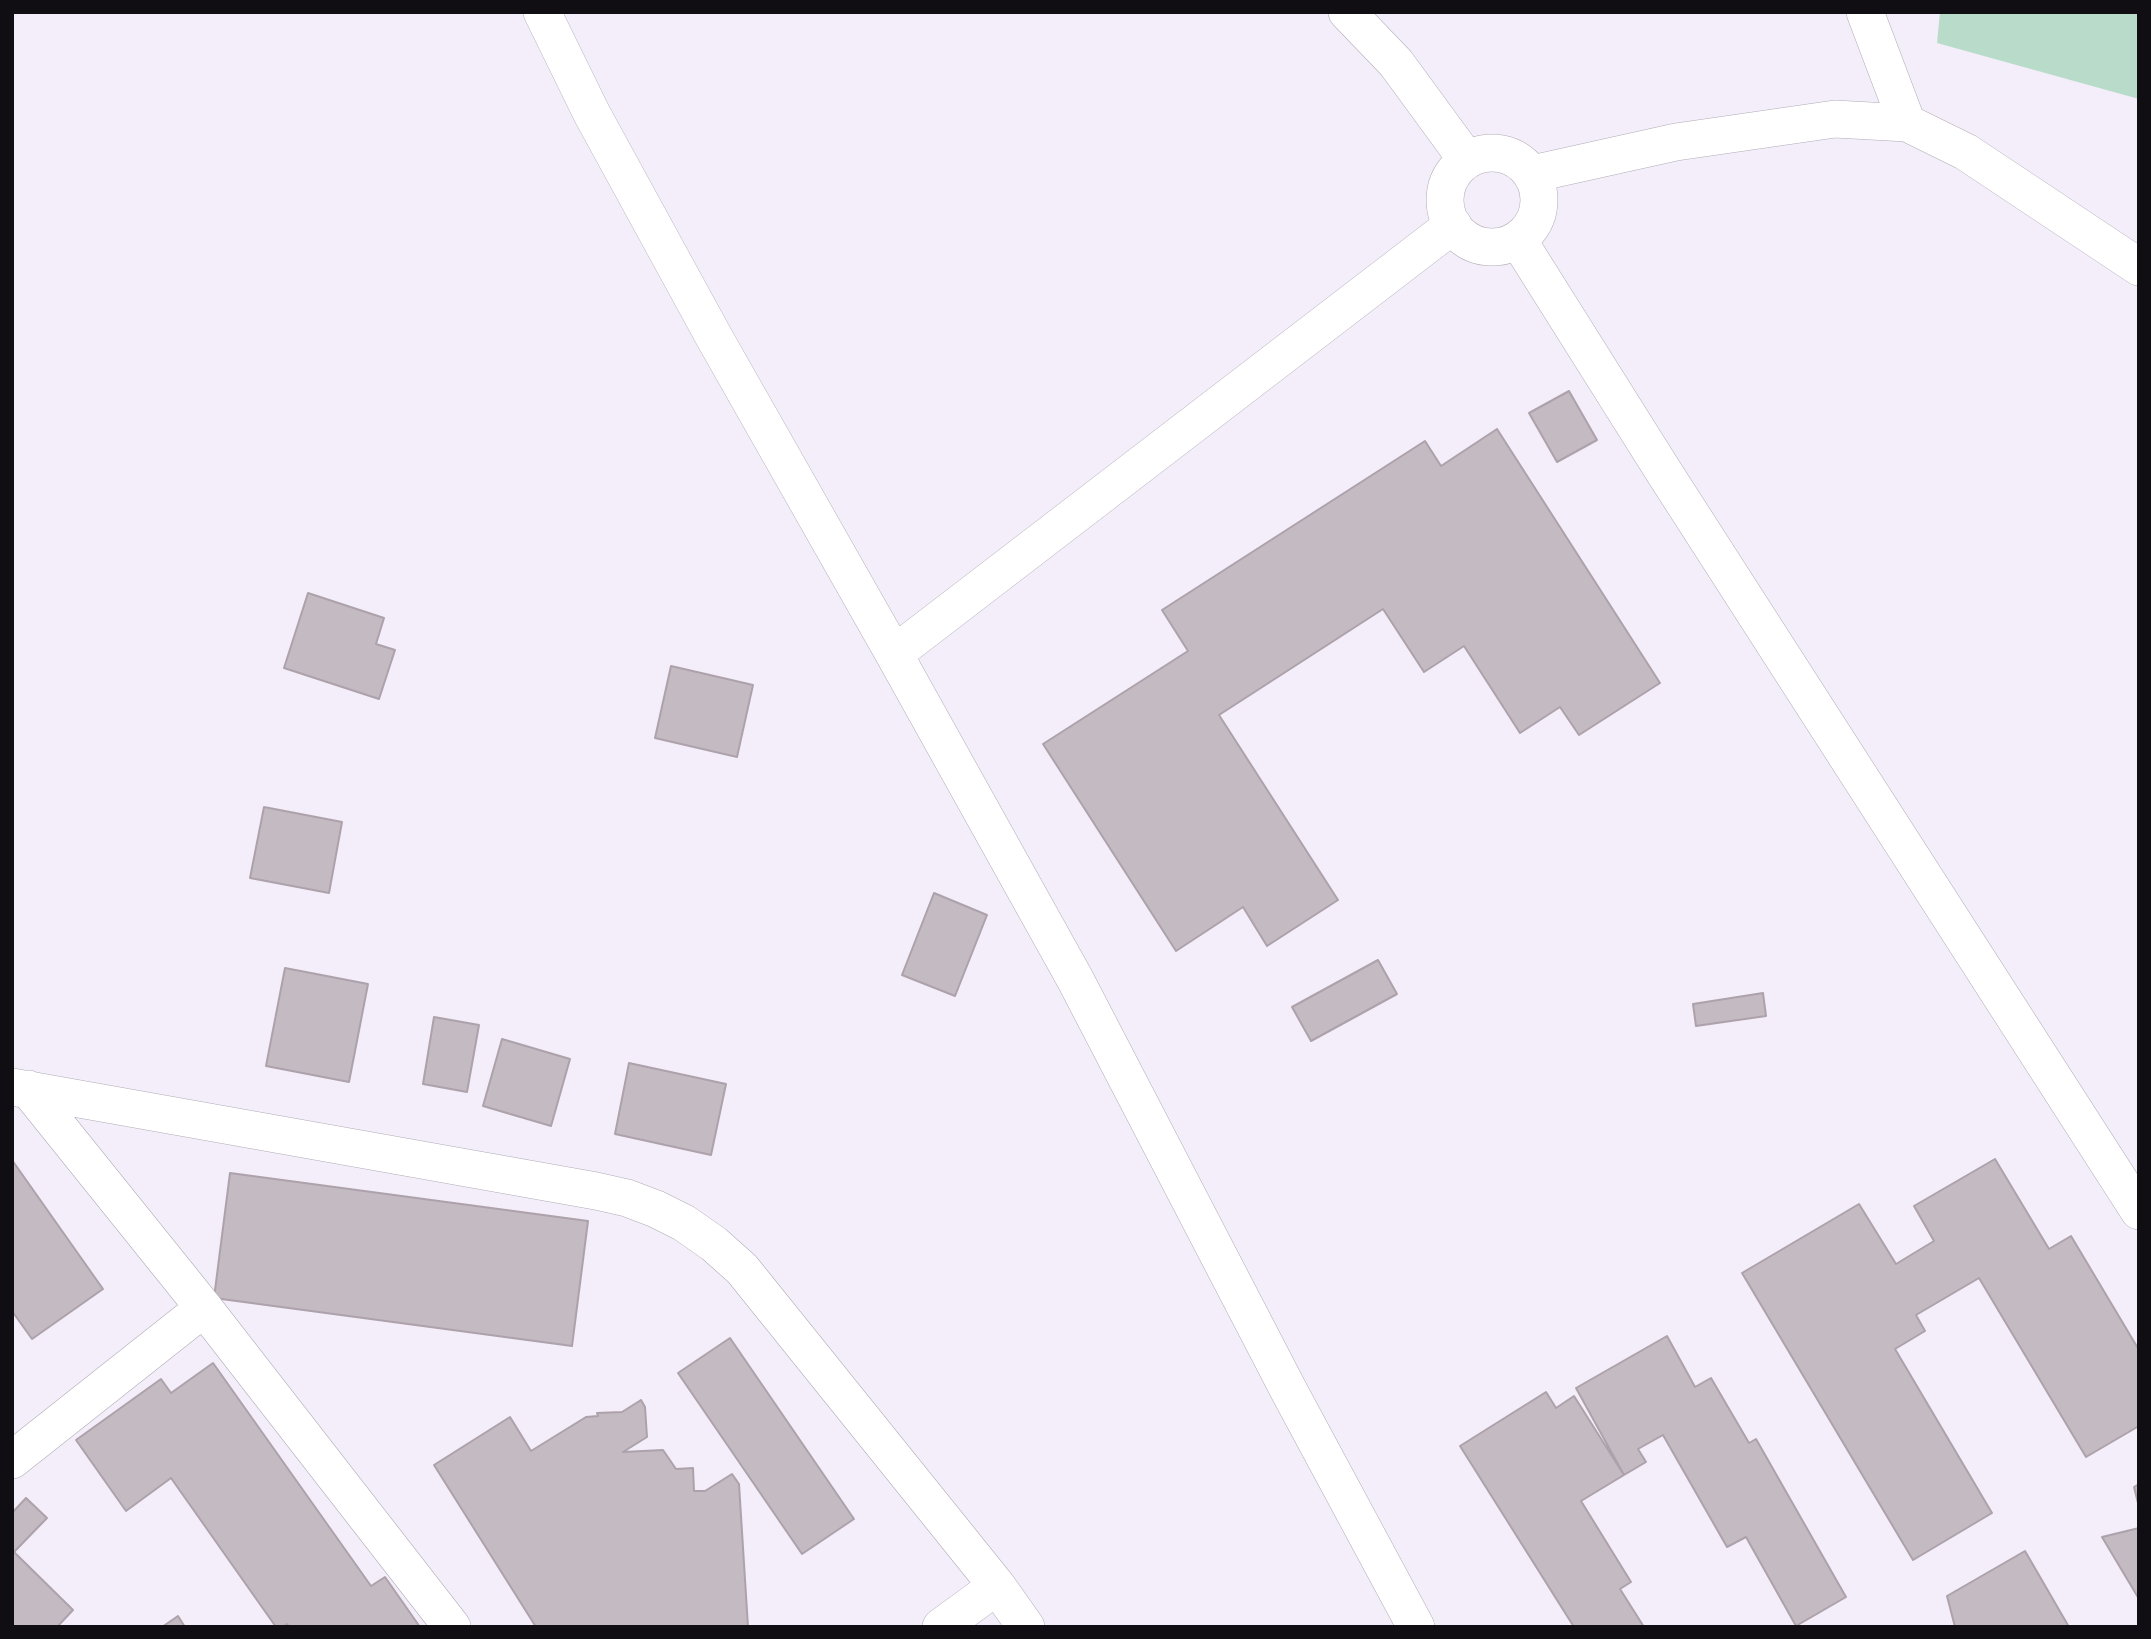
<!DOCTYPE html>
<style>
body{margin:0}
#map{position:relative;width:2151px;height:1639px;overflow:hidden;background:#f3eef9;font-family:"IBM Plex Sans",sans-serif}
canvas{display:block}
.frame{position:absolute;inset:0;border:14px solid #100e12;pointer-events:none}
</style>
<div id="map">
<canvas width="2151" height="1639"></canvas>
<div class="frame"></div>
</div>
<script>
const ctx = document.querySelector('canvas').getContext('2d');
ctx.lineJoin = 'round';
function fill(path, color) { ctx.fillStyle = color; ctx.fill(path, 'evenodd'); }
const poly = rows => new Path2D(rows.map(r => 'M' + r).join(''));
function trace(path, color, width, dash) { ctx.strokeStyle = color; ctx.lineWidth = width; ctx.lineCap = dash ? 'butt' : 'round'; ctx.setLineDash(dash || []); ctx.stroke(path); }
fill(poly([
 [1940,12,2139,12,2139,99,1937,43]
]), '#b9dcca');
const building = poly([
 [1569,391,1597,440,1557,462,1529,413,1569,391],
 [1497,429,1660,683,1579,735,1560,707,1520,733,1464,646,1424,672,1383,609,1219,715,1338,900,1267,946,1243,907,1176,951,1043,744,1188,651,1162,610,1425,441,1441,466,1497,429],
 [308,593,384,618,376,644,395,650,379,699,284,668,308,593],
 [671,666,753,685,737,757,655,738,671,666],
 [264,807,342,822,329,893,250,878,264,807],
 [934,893,987,915,955,996,902,975,934,893],
 [1378,960,1397,994,1311,1041,1292,1007,1378,960],
 [285,968,368,984,349,1082,266,1066,285,968],
 [1763,993,1766,1016,1696,1026,1693,1004,1763,993],
 [434,1017,479,1025,467,1092,423,1084,434,1017],
 [502,1039,570,1059,551,1126,483,1106,502,1039],
 [629,1063,726,1084,711,1155,615,1134,629,1063],
 [1995,1159,2049,1249,2071,1236,2139,1350,2139,1426,2086,1457,1979,1278,1916,1315,1925,1331,1895,1349,1992,1513,1913,1560,1742,1273,1859,1204,1896,1264,1934,1241,1914,1206,1995,1159],
 [12,1160,103,1289,32,1339,12,1311,12,1160],
 [230,1173,588,1221,572,1346,214,1298,230,1173],
 [1667,1336,1695,1387,1711,1378,1749,1443,1756,1439,1846,1597,1796,1626,1746,1537,1727,1547,1663,1435,1638,1449,1646,1462,1624,1475,1576,1388,1667,1336],
 [730,1338,854,1519,802,1554,678,1373,730,1338],
 [213,1363,371,1586,385,1577,420,1627,289,1627,287,1624,283,1627,276,1627,171,1478,126,1511,76,1440,161,1379,171,1393,213,1363],
 [1546,1392,1556,1408,1574,1396,1624,1475,1581,1501,1631,1582,1620,1589,1644,1627,1574,1627,1460,1446,1546,1392],
 [641,1400,645,1407,647,1437,623,1452,663,1450,676,1469,693,1468,694,1491,705,1491,732,1474,739,1484,748,1627,536,1627,434,1465,510,1417,531,1451,586,1417,598,1416,597,1413,622,1412,641,1400],
 [2139,1484,2139,1507,2134,1487,2139,1484],
 [26,1498,47,1518,14,1552,73,1610,57,1627,12,1627,12,1513,26,1498],
 [2139,1528,2139,1599,2102,1537,2139,1528],
 [2025,1551,2069,1627,1955,1627,1947,1596,2025,1551],
 [178,1616,185,1627,162,1627,178,1616]
]);
fill(building, '#c4bac2');
trace(building, '#ada2ab', 2);
const street = poly([
 [542,12,592,114,714,337,894,654,1075,979,1289,1391,1416,1627],
 [1347,12,1396,63,1467,160],
 [1865,12,1907,123],
 '1445 200a47 47 0 1 1 94 0a47 47 0 1 1-94 0Z',
 [1532,174,1676,142,1835,119,1907,123,1966,152,2139,267],
 [1518,240,1662,469,2139,1211],
 [894,654,1453,225],
 [12,1087,596,1191,627,1198,656,1209,684,1223,714,1244,742,1269,997,1586,1026,1627],
 [28,1089,204,1308,452,1627],
 [12,1460,204,1308],
 [941,1627,997,1586]
]);
trace(street, '#b1acb6', 38);
trace(street, '#fff', 37);
</script>
